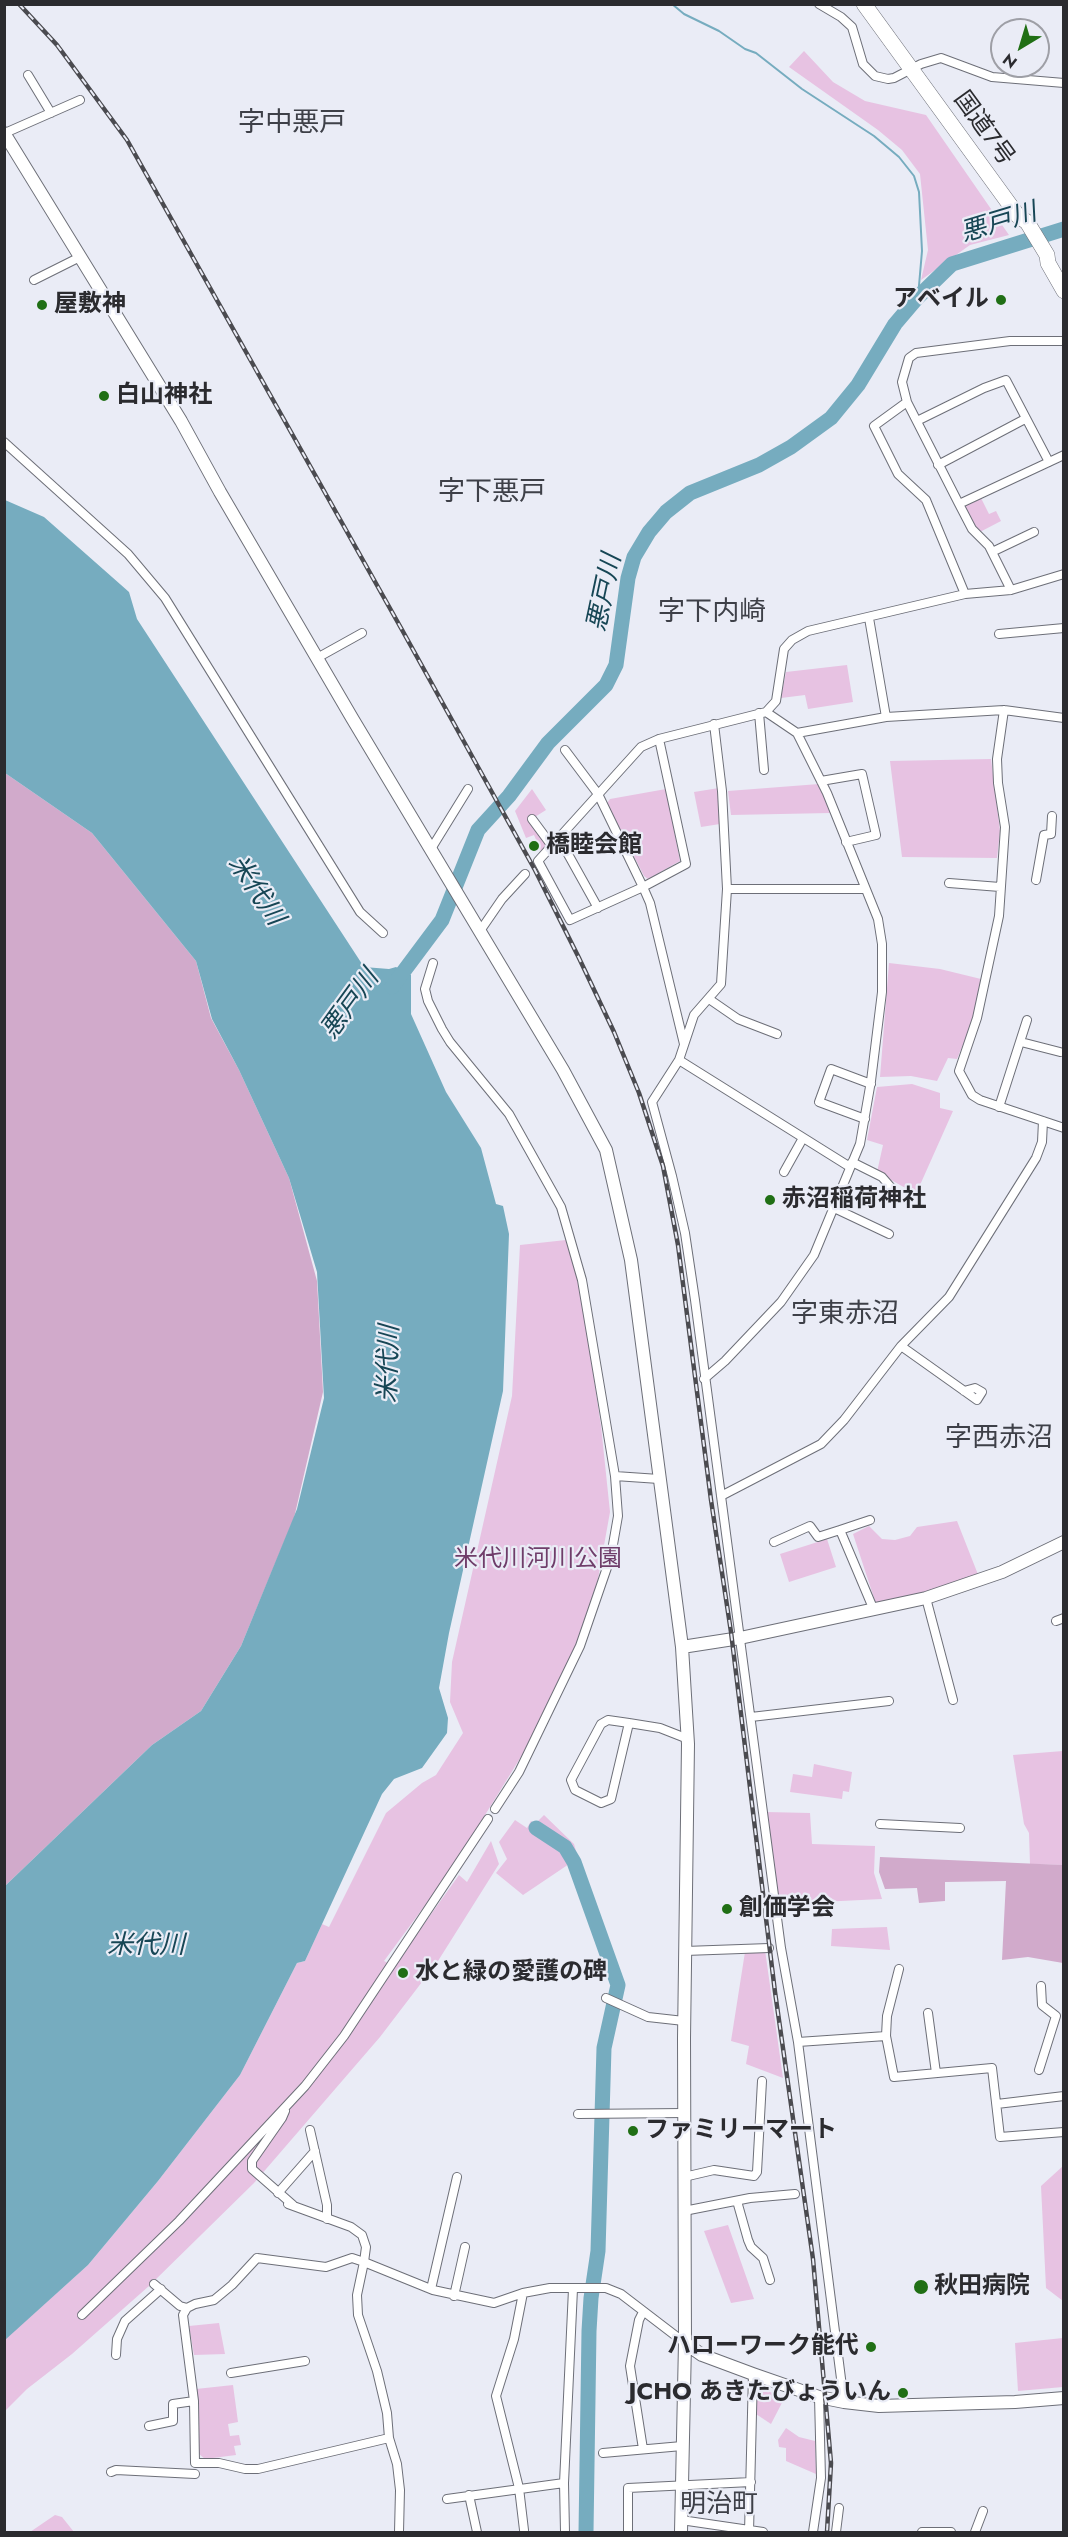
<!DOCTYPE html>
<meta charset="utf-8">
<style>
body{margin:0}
#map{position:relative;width:1068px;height:2537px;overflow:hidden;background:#eaecf6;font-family:Jost,sans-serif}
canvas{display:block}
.frame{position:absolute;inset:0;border:6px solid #2b2b2f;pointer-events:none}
.north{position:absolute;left:990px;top:18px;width:60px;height:60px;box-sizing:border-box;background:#eaecf6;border:2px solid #9e9fa6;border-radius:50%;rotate:218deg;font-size:16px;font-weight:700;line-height:24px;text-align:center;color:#2b2b2f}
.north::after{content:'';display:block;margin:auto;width:21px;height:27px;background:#206f15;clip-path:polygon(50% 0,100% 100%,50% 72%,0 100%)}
</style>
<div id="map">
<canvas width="1068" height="2537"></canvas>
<div class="frame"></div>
<div class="north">N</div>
</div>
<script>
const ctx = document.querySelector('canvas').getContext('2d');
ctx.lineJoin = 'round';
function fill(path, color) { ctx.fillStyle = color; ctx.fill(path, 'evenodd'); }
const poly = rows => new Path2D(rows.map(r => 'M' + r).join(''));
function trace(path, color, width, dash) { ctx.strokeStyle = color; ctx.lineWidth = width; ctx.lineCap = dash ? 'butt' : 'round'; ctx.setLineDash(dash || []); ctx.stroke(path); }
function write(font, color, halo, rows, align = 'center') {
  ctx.font = font + ' Jost,"Noto Sans JP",sans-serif'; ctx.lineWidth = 4.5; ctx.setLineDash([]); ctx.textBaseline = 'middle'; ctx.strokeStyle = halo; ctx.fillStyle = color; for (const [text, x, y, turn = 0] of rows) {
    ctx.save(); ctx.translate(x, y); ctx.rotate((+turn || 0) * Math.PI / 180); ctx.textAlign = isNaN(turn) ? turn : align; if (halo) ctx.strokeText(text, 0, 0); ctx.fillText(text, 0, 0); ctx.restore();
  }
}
fill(poly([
 [804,51,833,82,865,101,926,115,1009,235,970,245,921,280,928,250,920,174,902,150,878,130,789,67],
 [980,496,989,514,996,511,1001,521,978,533,964,504],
 [847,665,853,702,808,709,805,695,781,698,786,672],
 [991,759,1000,831,997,858,902,857,890,761],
 [819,784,830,813,731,815,728,791],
 [719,788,720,824,701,827,694,792],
 [532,789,546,810,530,820,547,844,541,851,534,835,526,838,515,811],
 [666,789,680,861,648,879,644,876,607,803,610,799],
 [889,963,940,969,981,979,975,1016,957,1059,948,1058,937,1081,911,1076,880,1077],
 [912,1084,940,1093,940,1108,953,1111,916,1194,877,1172,883,1145,867,1140,877,1087],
 [566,1240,580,1286,601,1426,610,1512,598,1579,577,1647,532,1739,451,1870,384,1961,394,1966,459,1875,467,1882,491,1841,499,1864,438,1961,380,2037,254,2183,149,2286,72,2354,27,2389,5,2411,4,2340,88,2265,158,2181,240,2075,297,1963,305,1961,322,1924,329,1927,386,1813,422,1783,436,1775,463,1733,450,1702,452,1662,512,1396,520,1245],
 [957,1521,979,1577,925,1596,876,1604,853,1534,869,1526,882,1539,895,1540,910,1536,917,1527],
 [827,1539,836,1567,789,1582,780,1554],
 [1063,1751,1063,1865,1030,1864,1029,1833,1024,1824,1013,1755],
 [814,1764,852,1772,849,1792,843,1791,842,1799,790,1792,793,1774,812,1777],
 [766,1812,810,1813,812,1844,875,1846,874,1873,882,1899,779,1904],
 [544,1815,574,1844,578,1858,523,1895,496,1873,507,1859,499,1842,515,1820,527,1828,531,1821,535,1824],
 [887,1927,890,1950,831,1946,832,1929],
 [765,1950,783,2078,746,2064,749,2046,731,2041,745,1952],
 [1063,2166,1063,2301,1046,2288,1041,2186],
 [728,2225,754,2299,731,2303,704,2231],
 [219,2323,225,2354,194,2355,189,2326],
 [1063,2338,1063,2387,1018,2391,1015,2343],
 [233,2385,238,2422,228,2424,230,2436,239,2435,241,2445,234,2446,236,2455,205,2459,199,2454,196,2389],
 [761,2389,785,2397,771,2424,756,2414,757,2392],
 [786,2428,799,2437,815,2441,816,2474,786,2461,786,2448,779,2447,778,2440],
 [55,2515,62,2517,74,2532,30,2532]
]), '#e7c2e2');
fill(poly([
 [5,773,92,833,196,961,211,1018,239,1070,289,1178,317,1281,323,1392,294,1518,241,1646,201,1711,152,1745,5,1886],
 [880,1857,1063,1865,1063,1963,1028,1957,1002,1960,1006,1881,945,1882,945,1901,919,1903,917,1888,885,1889,879,1872]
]), '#d1aacb');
fill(poly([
 [5,500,44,517,129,592,137,619,364,967,389,969,396,967,411,975,411,1014,446,1092,481,1148,496,1204,503,1206,509,1234,503,1391,449,1633,439,1688,448,1718,447,1733,422,1768,394,1779,382,1794,305,1961,297,1963,240,2075,158,2181,88,2265,5,2340,5,1886,152,1745,201,1711,241,1646,297,1509,324,1398,317,1272,289,1178,239,1070,212,1019,196,961,92,833,5,773]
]), '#76acbf');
trace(poly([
 [672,4,684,14,719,31,745,49,756,53,802,89,874,136,899,157,914,176,919,192,922,251,918,297]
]), '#76acbf', 2);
trace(poly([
 [392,987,442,920,478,830,509,796,548,743,606,685,616,665,628,578,634,557,649,532,666,512,690,493,759,465,791,447,831,418,858,385,895,324,918,297,952,264,1064,229],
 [536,1828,565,1847,574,1862,618,1985,604,2048,598,2251,591,2298,589,2331,586,2532]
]), '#76acbf', 15);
const street = poly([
 [819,4,841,17,852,27,863,64,875,76,888,79,894,78,921,64,941,58,992,77,1064,83],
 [28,75,51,113],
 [5,133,80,100],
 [34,280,80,257],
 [1064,341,1010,341,916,353,909,358,902,382,907,402,959,504,1064,455],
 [907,402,874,426,898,474,926,500,965,594],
 [917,421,984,388,1006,380,1049,462],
 [4,442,128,554,165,598,360,912,383,933],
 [938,465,1025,419],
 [959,504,972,529,989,546,1011,590],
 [992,552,1034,532],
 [869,618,886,717,1004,710,1064,718],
 [999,634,1064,628],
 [317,658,362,633],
 [1004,710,997,759,998,783,1005,827,999,916,977,1018,959,1071,972,1095,980,1100,1064,1128],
 [759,713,764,770],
 [714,724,722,791,727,889,721,984,694,1015,679,1060,652,1102,672,1176,685,1233,695,1300,781,1948,798,2042,844,2402],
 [797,733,886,717],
 [659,739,686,864,643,887,570,920,538,861,641,747,659,739,766,712,776,701,784,649,792,640,808,631,965,594,1011,590,1064,574],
 [565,750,598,794,643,887,650,903,684,1044],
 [821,781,862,774,876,835,846,842],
 [532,819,552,846],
 [559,838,598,908],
 [431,849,468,789],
 [1036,880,1044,835,1051,834,1052,816],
 [949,883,1000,887],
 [727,889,865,889],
 [480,931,502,899,525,874],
 [433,963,425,989,428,1001,442,1029,450,1042,509,1114,561,1207,582,1280,615,1476,618,1516,611,1556,580,1646,519,1772,495,1809],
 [709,999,738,1019,777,1034],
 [1021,1042,1060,1052],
 [679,1060,850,1167],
 [999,1107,1027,1020],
 [865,1119,819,1102,831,1069,871,1084],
 [852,1162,882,1177,895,1192],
 [784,1172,803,1138],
 [834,1208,889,1234],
 [901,1346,977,1400,982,1392,975,1388,964,1391],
 [704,1379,725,1361,781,1302,814,1255,860,1144,871,1081,882,992,882,944,878,919,827,793,797,733,766,712],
 [615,1476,659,1479],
 [721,1496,821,1444,844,1420,901,1346,949,1297,1036,1158,1042,1142,1043,1121],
 [870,1520,840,1530,873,1608],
 [774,1542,810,1526,818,1537,840,1530],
 [926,1598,953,1700],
 [1056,1621,1064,1618],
 [751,1717,889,1701],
 [629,1723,611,1799,601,1803,575,1790,571,1780,601,1724,608,1720,629,1723,660,1728,688,1739],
 [880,1824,960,1828],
 [685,1951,769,1948],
 [899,1969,887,2016,886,2036,894,2077,992,2068,1000,2137,1064,2132],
 [606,1998,648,2017,684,2021],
 [928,2013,936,2073],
 [798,2042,886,2036],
 [1039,2070,1056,2016,1042,2005,1041,1986],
 [997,2104,1064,2096],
 [285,2111,282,2118,252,2161,252,2169,293,2205],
 [578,2114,684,2113],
 [310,2130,327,2205,327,2219],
 [684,2177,714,2170,754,2176,757,2172,762,2081],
 [278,2193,315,2151],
 [737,2201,748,2240,751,2247,763,2258,770,2280],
 [288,2204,351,2227,362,2235,366,2247,364,2262,433,2290,494,2303,523,2293,550,2288,606,2288,621,2294,685,2343],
 [684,2211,750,2198,795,2194],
 [257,2258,326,2267,352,2258,364,2262,357,2295,358,2315,377,2371,387,2413,389,2438,258,2469,245,2469,219,2463,195,2463,194,2401,183,2315,187,2308,195,2304,214,2300,232,2285,257,2258],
 [154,2284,180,2306,187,2308],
 [431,2289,457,2177],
 [523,2293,514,2339,496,2396,519,2488,524,2530],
 [454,2296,465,2247],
 [643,2312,639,2320,630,2366,643,2449],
 [82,2315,179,2221,305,2086,344,2036,488,1819],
 [116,2355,117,2339,125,2321,161,2289],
 [231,2373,305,2361],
 [149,2426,173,2421,173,2404,194,2401],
 [389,2438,397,2464,400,2490,399,2532],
 [603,2453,682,2446],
 [111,2472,116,2470,195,2474],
 [469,2495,477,2532],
 [447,2499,564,2483],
 [681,2520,763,2532],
 [565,2532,564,2483,573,2289],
 [628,2532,628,2488,751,2482],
 [749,2532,753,2374],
 [813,2532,821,2478,819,2397],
 [836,2532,839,2508],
 [922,2532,951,2532],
 [975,2532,983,2511]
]);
const secondary = poly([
 [4,133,181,421,220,492,352,718,563,1070,606,1150,631,1260,682,1647,688,1744,684,2038,685,2343,681,2532],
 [682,1647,740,1638,926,1598,1002,1572,1064,1542],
 [685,2343,702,2355,753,2374,819,2397,844,2402,879,2406,1015,2402,1064,2398]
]);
const highway = poly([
 [864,4,1018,216,1027,222,1047,255,1048,263,1064,291]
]);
trace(street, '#6d6f78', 10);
trace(secondary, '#6d6f78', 14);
trace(highway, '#6d6f78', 16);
trace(street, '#fff', 8);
trace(secondary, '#fff', 12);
trace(highway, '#fff', 15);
const rail = poly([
 [19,4,57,45,127,140,401,628,535,870,579,958,614,1032,639,1093,663,1166,678,1245,711,1500,731,1632,775,1992,813,2259,831,2463,827,2532]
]);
trace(rail, '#4b4b50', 4.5);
trace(rail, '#eaecf6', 2, [7]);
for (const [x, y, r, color] of [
 [1001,300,6,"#206f15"],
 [42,305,6,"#206f15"],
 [104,396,6,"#206f15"],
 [534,846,6,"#206f15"],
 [770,1200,6,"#206f15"],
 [727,1909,6,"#206f15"],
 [403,1973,6,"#206f15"],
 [633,2131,6,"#206f15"],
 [921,2287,8,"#206f15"],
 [871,2347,6,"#206f15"],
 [903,2393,6,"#206f15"]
]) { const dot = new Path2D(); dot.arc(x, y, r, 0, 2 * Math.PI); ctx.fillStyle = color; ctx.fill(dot); trace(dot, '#eaecf6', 2); }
write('24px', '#2b2b2f', '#eaecf6', [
 ["国道7号",983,129,54]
]);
write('bold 24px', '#2b2b2f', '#eaecf6', [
 ["アベイル",989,300,"right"],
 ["屋敷神",54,305],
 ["白山神社",116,396],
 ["橋睦会館",546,846],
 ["赤沼稲荷神社",782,1200],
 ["創価学会",739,1909],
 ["水と緑の愛護の碑",415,1973],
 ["ファミリーマート",645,2131],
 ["秋田病院",934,2287],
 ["ハローワーク能代",859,2347,"right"],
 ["JCHO あきたびょういん",891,2393,"right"]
], 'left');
write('24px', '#6f3d6a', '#eaecf6', [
 ["米代川河川公園",538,1560]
]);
write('italic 26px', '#174655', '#eaecf6', [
 ["悪戸川",999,224,-17],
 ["悪戸川",606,593,-78],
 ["米代川",255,891,56],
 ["悪戸川",351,1005,-54],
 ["米代川",390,1364,-88],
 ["米代川",146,1947]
]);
write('26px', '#3e4048', '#eaecf6', [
 ["明治町",719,2506]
]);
write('27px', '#3e4048', '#eaecf6', [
 ["字中悪戸",292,124],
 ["字下悪戸",492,493],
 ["字下内崎",712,613],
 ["字東赤沼",845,1315],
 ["字西赤沼",999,1439]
]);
</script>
